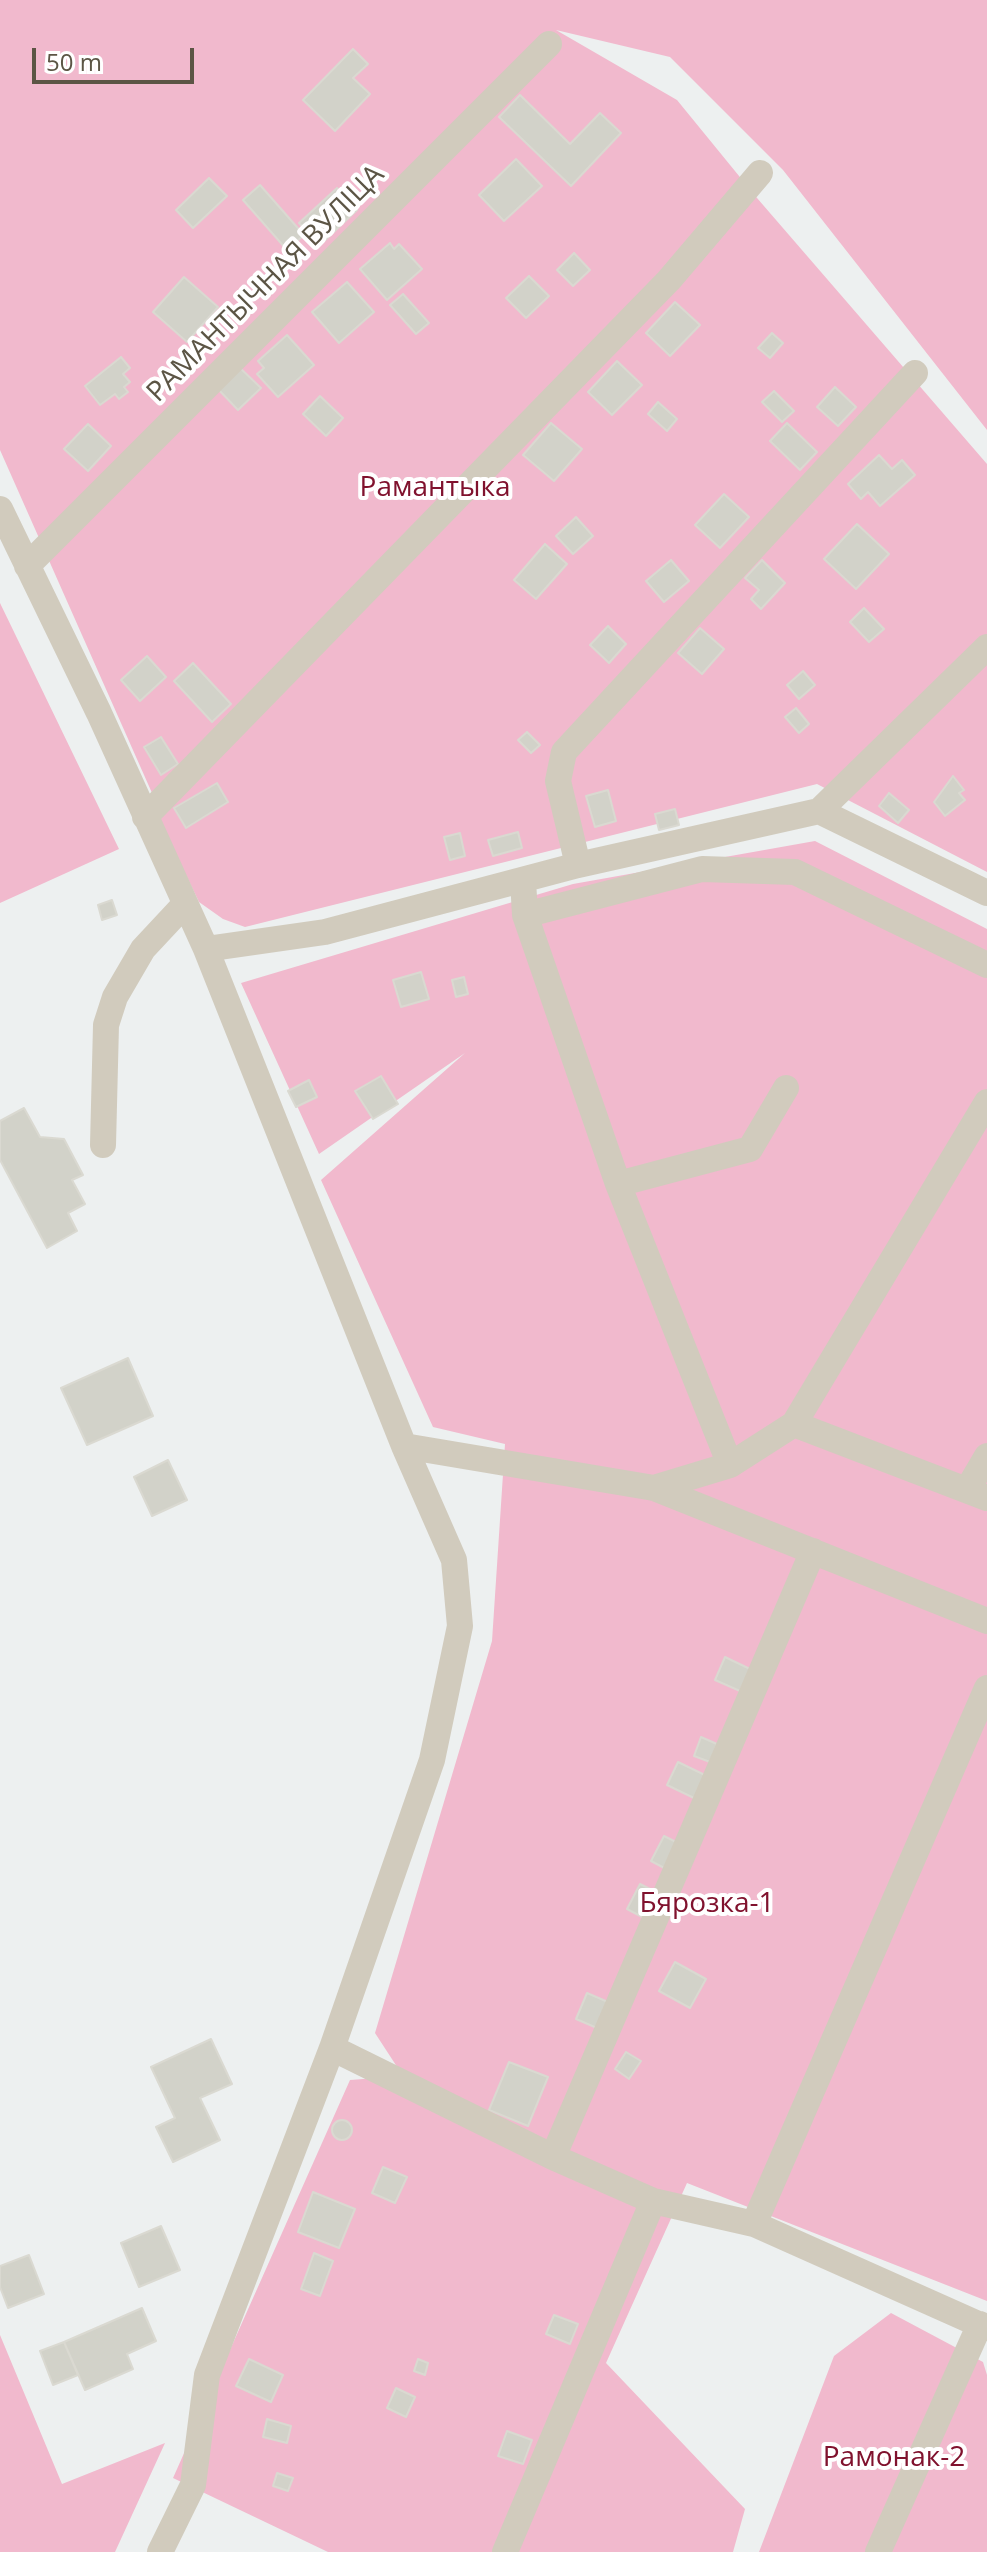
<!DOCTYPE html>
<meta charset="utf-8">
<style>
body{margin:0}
#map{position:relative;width:987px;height:2552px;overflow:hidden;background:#edf0f0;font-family:"Open Sans",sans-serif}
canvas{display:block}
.scale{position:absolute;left:32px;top:48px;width:162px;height:36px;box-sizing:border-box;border:4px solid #5c5545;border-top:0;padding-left:10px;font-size:24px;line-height:28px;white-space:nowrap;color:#5c5545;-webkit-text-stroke:6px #fff;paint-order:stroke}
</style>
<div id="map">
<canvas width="987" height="2552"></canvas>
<div class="scale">50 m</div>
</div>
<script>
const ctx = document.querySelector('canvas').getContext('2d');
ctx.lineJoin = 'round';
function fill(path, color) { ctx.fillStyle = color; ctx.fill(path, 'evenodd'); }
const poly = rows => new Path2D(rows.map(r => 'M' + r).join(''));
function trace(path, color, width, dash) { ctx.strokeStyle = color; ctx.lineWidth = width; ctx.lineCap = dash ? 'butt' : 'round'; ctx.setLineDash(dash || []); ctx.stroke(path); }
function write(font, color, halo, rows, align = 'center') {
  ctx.font = font + ' "Open Sans",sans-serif'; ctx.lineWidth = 8; ctx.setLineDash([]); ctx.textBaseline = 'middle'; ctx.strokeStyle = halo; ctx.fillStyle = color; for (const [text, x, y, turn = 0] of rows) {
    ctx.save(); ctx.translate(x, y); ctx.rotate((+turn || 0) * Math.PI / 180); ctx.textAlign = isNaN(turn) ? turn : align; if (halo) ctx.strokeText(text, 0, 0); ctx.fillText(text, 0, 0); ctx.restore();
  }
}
fill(poly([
 [0,0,987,0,987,430,783,170,670,57,556,30,677,100,757,198,987,464,987,872,817,784,245,927,223,919,199,902,155,811,152,793,0,450],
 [0,603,119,849,0,903],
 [815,841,987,929,987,2301,687,2183,606,2363,745,2509,733,2552,328,2552,173,2478,350,2080,403,2076,375,2033,492,1641,505,1444,433,1427,321,1180,465,1053,319,1154,241,983,573,884],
 [891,2313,983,2362,987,2375,987,2552,759,2552,834,2356],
 [0,2335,62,2484,165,2443,115,2552,0,2552]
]), '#f1b9cd');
const building = poly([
 [353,49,368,64,353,78,370,94,335,131,303,100,353,49],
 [520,95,570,144,600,113,621,133,571,186,499,117,520,95],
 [516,159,542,186,504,221,479,195,516,159],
 [209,178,227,196,193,228,176,210,209,178],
 [260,185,304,235,287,250,243,200,260,185],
 [337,188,357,210,320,245,299,223,337,188],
 [390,243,394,249,399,244,422,269,387,300,360,269,390,243],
 [574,253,590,270,573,286,557,270,574,253],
 [529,276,549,296,526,318,506,298,529,276],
 [184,277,218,307,187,342,153,312,184,277],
 [347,282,374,312,339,343,312,312,347,282],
 [403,294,429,323,416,334,390,305,403,294],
 [675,302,700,325,670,356,646,333,675,302],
 [772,333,783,343,770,358,758,348,772,333],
 [287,335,314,365,278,397,257,374,264,368,258,361,287,335],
 [121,357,130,368,123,374,130,382,124,387,128,392,119,399,115,394,100,405,85,386,121,357],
 [617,361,642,385,612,415,588,392,617,361],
 [238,366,261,388,238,410,217,388,238,366],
 [835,387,856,407,838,426,817,407,835,387],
 [774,391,794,411,782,422,762,402,774,391],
 [320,396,343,418,326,436,303,414,320,396],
 [658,402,677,419,667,431,648,414,658,402],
 [551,423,582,449,554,481,523,455,551,423],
 [787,423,817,452,800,470,770,441,787,423],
 [88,424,111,446,88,471,64,449,88,424],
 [879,455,892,469,902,460,915,475,880,506,868,492,861,499,848,484,879,455],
 [724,494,749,517,720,548,695,525,724,494],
 [576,517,593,536,573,554,556,536,576,517],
 [857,524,889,554,856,589,824,559,857,524],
 [545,544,567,564,536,599,514,580,545,544],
 [671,560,689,581,664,602,646,581,671,560],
 [762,560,785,583,761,609,751,599,759,590,745,578,762,560],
 [864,608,884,629,869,642,850,622,864,608],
 [608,626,626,644,609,663,590,645,608,626],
 [700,628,724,649,702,674,678,653,700,628],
 [147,656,166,677,140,701,121,680,147,656],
 [193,663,231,704,212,722,174,681,193,663],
 [803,671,815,685,799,699,787,685,803,671],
 [796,708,809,724,799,733,785,717,796,708],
 [527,732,540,745,531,753,518,740,527,732],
 [161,737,178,764,161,775,144,747,161,737],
 [953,776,964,790,959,793,965,800,945,816,934,802,953,776],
 [217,783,228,802,186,828,174,808,217,783],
 [608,790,616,821,595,827,586,796,608,790],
 [889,793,909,810,898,823,879,806,889,793],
 [675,809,679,825,659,830,655,814,675,809],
 [518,832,522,848,493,856,488,840,518,832],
 [460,833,465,856,450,860,444,837,460,833],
 [112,900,117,915,102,920,98,905,112,900],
 [421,972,429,999,401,1007,393,980,421,972],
 [464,977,468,994,456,997,452,980,464,977],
 [381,1076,398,1104,373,1119,355,1091,381,1076],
 [309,1080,317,1097,296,1107,288,1091,309,1080],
 [24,1108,40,1137,64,1139,83,1175,72,1180,85,1204,68,1213,77,1231,47,1248,0,1160,0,1121,24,1108],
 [128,1358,153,1416,87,1445,61,1388,128,1358],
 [168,1460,187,1500,152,1516,134,1477,168,1460],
 [725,1657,750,1669,740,1691,715,1680,725,1657],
 [701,1737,717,1744,710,1762,694,1756,701,1737],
 [678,1762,709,1777,698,1800,667,1785,678,1762],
 [664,1836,682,1845,668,1870,651,1861,664,1836],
 [640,1884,658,1893,644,1918,627,1909,640,1884],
 [675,1962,706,1979,690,2008,659,1991,675,1962],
 [587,1993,608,2002,597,2028,576,2019,587,1993],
 [211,2039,232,2084,200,2098,220,2140,173,2162,156,2127,175,2118,151,2067,211,2039],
 [626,2052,641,2061,629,2079,615,2069,626,2052],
 [509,2062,548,2077,528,2126,489,2110,509,2062],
 '332 2130a10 10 0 1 1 20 0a10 10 0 1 1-20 0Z',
 [383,2167,407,2177,395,2203,372,2193,383,2167],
 [313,2192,355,2209,339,2248,298,2232,313,2192],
 [161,2226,180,2270,139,2287,121,2243,161,2226],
 [314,2253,333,2261,320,2296,301,2289,314,2253],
 [29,2255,44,2294,8,2308,0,2287,0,2266,29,2255],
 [142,2308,156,2341,127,2354,133,2369,85,2390,64,2342,142,2308],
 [554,2315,578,2324,570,2344,546,2334,554,2315],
 [64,2342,78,2375,53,2385,40,2351,64,2342],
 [249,2359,283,2375,271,2402,236,2386,249,2359],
 [418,2359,428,2363,425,2375,414,2371,418,2359],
 [396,2388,415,2397,406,2417,387,2408,396,2388],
 [267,2419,291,2426,287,2443,263,2437,267,2419],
 [507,2431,532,2440,523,2464,498,2456,507,2431],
 [277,2473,293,2478,288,2491,273,2486,277,2473]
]);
fill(building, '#d2d2c9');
trace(building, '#dad9d1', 2);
trace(poly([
 [0,509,99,713,206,949,404,1446,454,1560,460,1626,432,1760,332,2048,553,2157,653,2201,754,2224,987,2328],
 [27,566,549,44],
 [819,811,987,647],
 [145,817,669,280,760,173],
 [578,865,558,781,564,752,915,373],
 [523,880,525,915,618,1184,730,1465],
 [525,915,702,869,795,872,987,965],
 [206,949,325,932,578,865,819,811,987,893],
 [103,1145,106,1025,115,997,143,949,185,904],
 [618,1184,750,1149,786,1088],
 [794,1424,987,1498],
 [404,1446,654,1488,987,1621],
 [654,1488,730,1465,794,1424,987,1102],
 [967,1490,987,1456],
 [553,2157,813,1551],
 [754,2224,987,1688],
 [160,2552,193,2485,207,2375,332,2048],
 [505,2552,653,2201],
 [878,2552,980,2324]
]), '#d1cbbd', 26);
write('28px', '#5c5545', '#fff', [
 ["РАМАНТЫЧНАЯ ВУЛІЦА",266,284,-45]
]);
write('28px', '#80122e', '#fff', [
 ["Рамантыка",435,488],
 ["Бярозка-1",707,1904],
 ["Рамонак-2",894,2458]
]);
</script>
